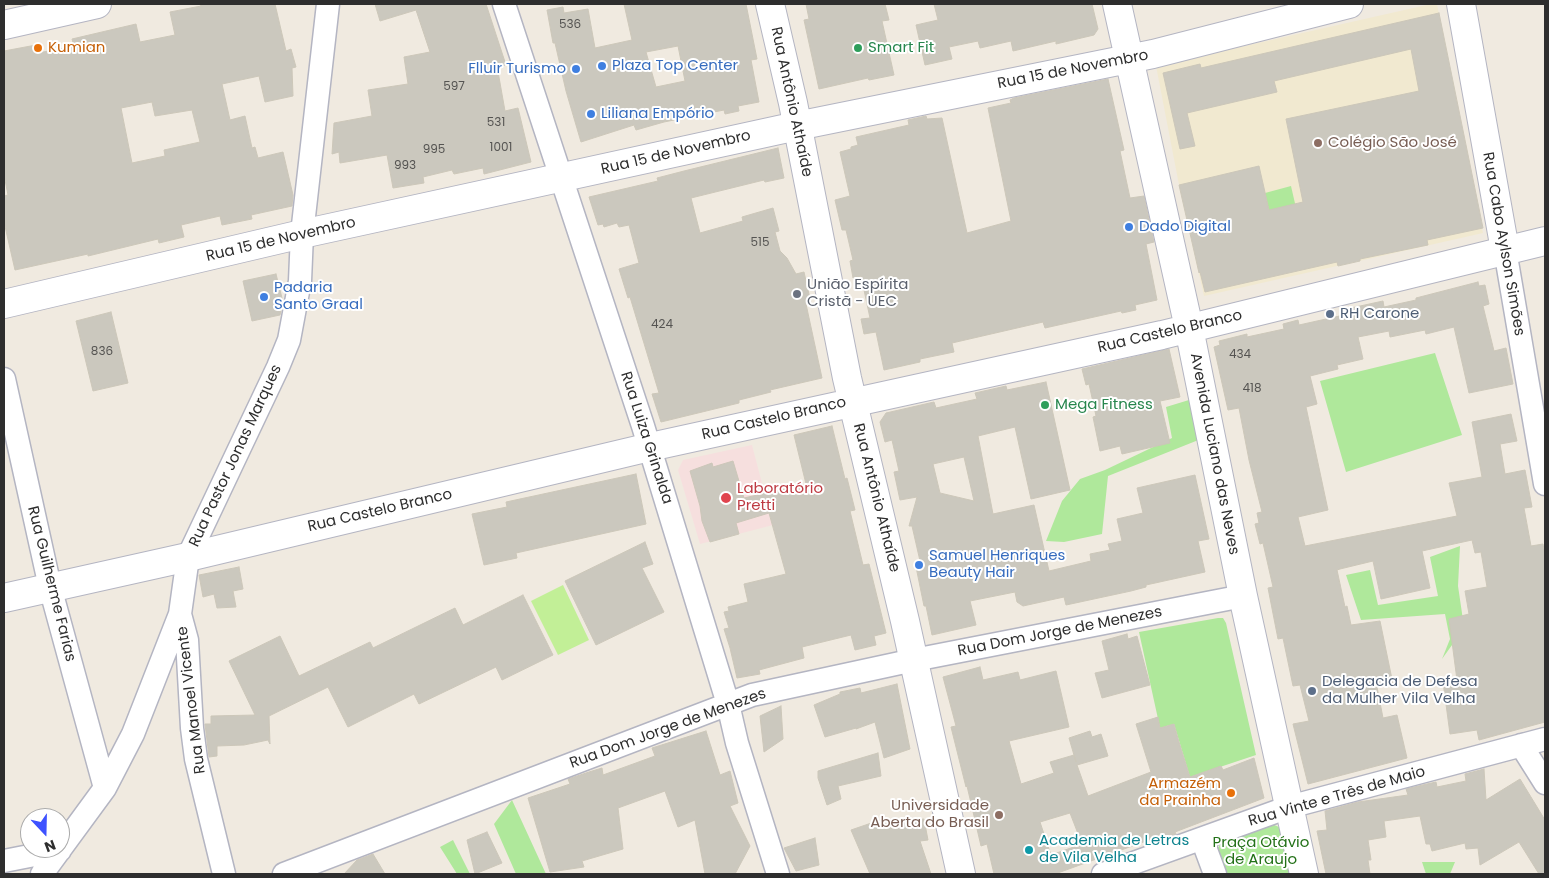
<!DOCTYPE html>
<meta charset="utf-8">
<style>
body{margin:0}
#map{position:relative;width:1549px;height:878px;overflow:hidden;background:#f0eae0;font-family:Poppins,sans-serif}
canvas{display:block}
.frame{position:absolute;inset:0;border:5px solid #2e2e2e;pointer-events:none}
.north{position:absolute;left:20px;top:808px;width:50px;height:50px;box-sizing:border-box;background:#fff;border:1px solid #ababab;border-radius:50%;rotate:159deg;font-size:14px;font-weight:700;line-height:20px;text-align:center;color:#2e2e2e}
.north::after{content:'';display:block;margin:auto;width:18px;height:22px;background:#3e52ff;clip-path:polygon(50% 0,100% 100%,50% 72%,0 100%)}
</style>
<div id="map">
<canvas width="1549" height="878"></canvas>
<div class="frame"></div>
<div class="north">N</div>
</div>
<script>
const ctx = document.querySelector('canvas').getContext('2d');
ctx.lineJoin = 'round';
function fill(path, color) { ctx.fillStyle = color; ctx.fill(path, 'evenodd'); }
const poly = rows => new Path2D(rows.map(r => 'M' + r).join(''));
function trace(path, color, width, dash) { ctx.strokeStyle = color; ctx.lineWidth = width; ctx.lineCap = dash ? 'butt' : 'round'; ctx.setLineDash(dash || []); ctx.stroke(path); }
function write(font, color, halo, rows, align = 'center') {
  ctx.font = font + ' Poppins,sans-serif'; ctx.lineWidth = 4; ctx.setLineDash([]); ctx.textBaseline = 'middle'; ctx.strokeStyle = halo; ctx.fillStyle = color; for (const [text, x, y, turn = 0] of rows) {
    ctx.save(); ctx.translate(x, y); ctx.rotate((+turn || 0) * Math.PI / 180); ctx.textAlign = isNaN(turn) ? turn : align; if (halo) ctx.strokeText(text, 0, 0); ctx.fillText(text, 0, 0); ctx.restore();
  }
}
fill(poly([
 [1431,4,1437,4,1483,233,1204,296,1179,185,1156,66]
]), '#f1e9d0');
fill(poly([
 [752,445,773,525,700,544,678,470,683,460]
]), '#f6dfde');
fill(poly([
 [1291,186,1302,234,1276,240,1265,193],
 [1435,353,1462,435,1346,472,1320,381],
 [1189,400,1206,437,1108,476,1102,534,1064,542,1046,541,1062,501,1080,479,1105,470,1172,438,1166,407],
 [1460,546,1458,586,1463,620,1457,638,1442,659,1450,639,1445,614,1361,620,1346,575,1370,570,1378,605,1438,596,1430,557],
 [1218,618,1223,618,1226,623,1256,755,1190,777,1174,724,1160,728,1139,632],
 [512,800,546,874,516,874,494,824],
 [1272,824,1279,827,1281,831,1292,874,1223,874,1216,851,1221,843],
 [453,840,470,874,457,874,440,847],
 [1422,862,1455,862,1450,874,1426,874]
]), '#afe89b');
fill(poly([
 [563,585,589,640,558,655,531,601]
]), '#c2ef97');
const building = poly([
 [200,4,275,4,286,51,291,49,296,67,292,68,293,96,265,102,259,76,222,84,230,120,245,116,252,148,255,147,258,158,283,152,293,195,292,206,251,215,252,219,222,225,220,216,181,225,184,237,159,243,158,239,88,256,88,254,15,270,4,222,4,196,8,195,4,175,4,51,36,45,38,53,74,46,72,39,136,24,140,42,175,35,170,12,201,6,200,4],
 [152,102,155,116,192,110,200,142,164,150,165,156,132,163,121,108,152,102],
 [375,4,486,4,506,65,497,66,505,111,518,108,531,162,484,174,483,168,454,174,452,170,423,177,424,183,393,188,387,155,340,163,339,152,332,154,334,123,372,116,368,90,408,84,404,57,430,52,416,10,380,21,375,4],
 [624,4,746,4,757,59,751,60,759,102,738,106,739,111,725,114,724,110,664,122,636,130,634,125,581,142,566,91,555,43,553,43,547,10,563,7,564,13,588,9,595,48,632,40,624,4],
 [678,46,685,81,656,87,646,52,678,46],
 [806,4,885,4,889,20,882,21,894,75,869,80,868,78,819,89,804,20,809,19,806,4],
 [934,4,1092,4,1098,29,1094,35,1056,44,1056,41,1013,51,1011,41,980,48,978,41,949,47,952,59,925,65,916,25,938,20,934,4],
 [1439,13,1483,228,1427,240,1428,245,1360,259,1360,261,1338,266,1337,262,1205,292,1200,272,1199,273,1179,185,1259,166,1269,210,1303,202,1286,119,1419,91,1411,49,1274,81,1277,92,1187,113,1195,146,1180,149,1163,73,1200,64,1201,68,1439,13],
 [1108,79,1124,150,1120,151,1130,198,1144,196,1154,242,1146,244,1157,300,1135,305,1136,310,1122,313,1121,311,1045,328,1043,322,952,343,954,352,920,359,920,362,884,370,876,332,864,334,861,319,870,318,861,276,853,278,850,261,853,260,846,230,842,230,835,200,850,196,840,152,851,149,851,147,858,145,856,137,909,125,908,120,926,116,927,119,942,118,967,233,1011,221,988,108,1011,103,1010,100,1014,98,1108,79],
 [778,148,784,178,765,182,764,180,691,198,700,233,743,221,742,217,773,208,779,231,775,232,780,251,787,258,796,274,804,272,811,303,806,304,822,378,770,390,771,392,739,400,739,403,661,422,652,394,659,393,630,297,628,298,619,269,639,263,629,225,619,227,617,223,604,227,603,224,598,225,589,197,658,181,657,178,684,171,778,148],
 [276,274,283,302,280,315,252,321,243,281,276,274],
 [1478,282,1479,286,1485,285,1489,304,1483,306,1494,351,1506,348,1513,384,1469,393,1454,327,1426,334,1425,330,1390,337,1389,331,1358,337,1363,359,1337,365,1338,369,1310,376,1317,404,1306,407,1328,510,1298,517,1305,546,1457,516,1449,483,1482,477,1472,422,1511,414,1517,441,1500,444,1505,474,1525,470,1532,507,1524,508,1531,546,1543,544,1545,555,1545,722,1479,740,1477,730,1450,734,1443,682,1457,680,1449,619,1469,614,1465,591,1487,587,1481,552,1475,553,1472,540,1422,551,1430,588,1381,599,1373,561,1340,569,1337,570,1345,607,1347,606,1351,625,1380,621,1393,684,1377,687,1383,718,1397,715,1407,758,1308,784,1293,724,1309,721,1300,685,1293,686,1283,638,1278,639,1268,588,1273,587,1263,543,1260,544,1255,524,1259,523,1257,513,1262,512,1249,460,1239,408,1228,410,1214,347,1220,345,1219,341,1247,334,1247,337,1284,329,1283,324,1298,320,1299,325,1353,313,1351,308,1383,301,1384,307,1416,300,1416,298,1478,282],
 [111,312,128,383,93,391,76,321,111,312],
 [1169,349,1180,397,1160,401,1170,443,1122,454,1120,446,1100,451,1093,417,1096,416,1089,384,1086,385,1082,369,1169,349],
 [1046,382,1070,490,1031,499,1015,427,978,436,993,514,1034,505,1049,571,1091,561,1090,554,1110,550,1108,544,1122,541,1117,519,1143,513,1137,488,1195,475,1209,539,1198,541,1205,572,1146,585,1146,587,1131,591,1066,605,1064,597,1023,606,1017,602,1015,592,970,601,976,625,932,635,926,606,924,606,915,562,920,561,912,526,909,526,917,497,900,500,894,472,899,471,892,440,885,442,880,422,886,413,934,402,936,408,977,399,975,393,1006,386,1007,390,1046,382],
 [964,457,974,501,940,493,933,464,964,457],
 [832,426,845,479,847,478,855,510,850,511,863,565,869,564,886,633,874,636,876,645,855,650,851,635,802,647,804,658,759,670,760,674,737,678,730,648,724,629,729,628,724,612,729,611,728,607,748,602,744,584,786,574,769,513,736,523,739,534,710,542,702,521,700,506,690,471,712,463,713,467,733,461,744,498,806,484,794,435,832,426],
 [636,474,646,524,516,553,517,558,484,565,472,514,507,507,506,502,636,474],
 [645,542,653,564,642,568,664,612,596,645,565,581,645,542],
 [239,567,243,589,233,591,236,607,217,608,214,594,203,597,199,575,239,567],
 [523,595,553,655,502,680,496,667,419,704,414,694,348,727,328,687,269,716,270,744,268,740,244,745,217,746,217,756,209,757,205,724,211,724,211,716,255,715,229,661,280,636,299,676,370,642,373,648,455,608,463,625,523,595],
 [1127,634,1128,639,1137,636,1150,685,1102,698,1095,673,1109,670,1102,641,1127,634],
 [980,667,983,680,1018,672,1020,680,1056,671,1069,727,1009,741,1021,784,1054,773,1050,762,1074,755,1076,762,1069,738,1090,731,1092,737,1101,734,1108,756,1077,765,1088,796,1151,772,1136,724,1158,717,1160,728,1174,724,1179,742,1190,777,1221,766,1223,770,1254,758,1264,798,1175,832,1176,834,1156,841,1155,838,1135,845,1055,874,994,874,987,844,981,846,967,786,966,787,951,727,956,726,943,677,980,667],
 [1070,813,1082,844,1051,855,1040,822,1070,813],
 [897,684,910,749,884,758,875,722,856,729,856,728,825,737,814,705,840,694,840,692,860,688,861,693,897,684],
 [781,706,783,739,764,752,760,716,781,706],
 [706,731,720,775,730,771,738,803,730,806,750,846,735,874,705,874,695,820,678,827,665,791,618,808,623,849,582,861,584,867,550,872,528,798,570,784,568,779,589,772,602,768,603,775,655,756,652,748,706,731],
 [878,753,881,776,838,786,841,799,827,805,818,778,818,771,878,753],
 [1484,769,1486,800,1520,779,1545,820,1545,874,1539,874,1519,842,1480,865,1478,848,1466,849,1465,843,1432,851,1430,844,1426,844,1420,816,1384,821,1386,837,1368,840,1371,860,1368,860,1370,874,1326,874,1317,831,1327,830,1325,811,1358,802,1408,795,1406,789,1427,784,1436,782,1437,787,1466,781,1465,774,1484,769],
 [883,819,884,824,924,819,928,840,920,841,931,874,870,874,851,830,883,819],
 [487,832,502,863,475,874,467,840,487,832],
 [815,838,819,865,796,871,784,848,815,838],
 [373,854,385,874,344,874,357,860,373,854]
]);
fill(building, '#cbc8be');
trace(building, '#ccc7b9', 1);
const street = poly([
 [504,4,643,426,728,704,737,743,778,874],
 [1505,250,1545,484],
 [4,379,50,587,105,788],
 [180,614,187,640,192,728,196,759,224,874],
 [1521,745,1545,783],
 [1202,839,1215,874],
 [4,861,60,850],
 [42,874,105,788,133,734,180,614,188,557,278,367,289,340,300,281,302,234,328,4],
 [284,874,752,695,914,660,1243,596],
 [1103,874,1289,807,1545,739]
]);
const secondary = poly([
 [770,4,793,103,847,378,905,621,961,874],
 [1117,4,1189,328,1243,596,1304,874],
 [1461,4,1505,250],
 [4,25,97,4],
 [4,304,302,234,797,126,1153,54,1349,4],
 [4,598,188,557,650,447,1162,335,1545,241]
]);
trace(street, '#b4b5c2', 25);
trace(secondary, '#b4b5c2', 30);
trace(street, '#fff', 22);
trace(secondary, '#fff', 28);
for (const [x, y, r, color] of [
 [38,48,5,"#e8710a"],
 [858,48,5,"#2e9e5b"],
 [602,66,5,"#3f7fe0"],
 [576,69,5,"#3f7fe0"],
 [591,114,5,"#3f7fe0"],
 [1318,143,5,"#8d6e63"],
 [1129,227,5,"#3f7fe0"],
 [797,294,5,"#6b7280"],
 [264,297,5,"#3f7fe0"],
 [1330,314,5,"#5c6f8a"],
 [1045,405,5,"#2e9e5b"],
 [726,498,6,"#e0444e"],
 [919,565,5,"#3f7fe0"],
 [1312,691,5,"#5c6f8a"],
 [1231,793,5,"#e8710a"],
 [999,815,5,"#8d6e63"],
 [1029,850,5,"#0f9aa8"]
]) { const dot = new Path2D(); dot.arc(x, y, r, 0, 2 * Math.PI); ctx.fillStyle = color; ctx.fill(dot); trace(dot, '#fff', 2); }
write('12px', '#555452', null, [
 ["536",570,25],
 ["597",454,87],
 ["531",496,123],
 ["1001",501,148],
 ["995",434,150],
 ["993",405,166],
 ["515",760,243],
 ["424",662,325],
 ["836",102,352],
 ["434",1240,355],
 ["418",1252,389]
]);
write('15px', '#c56008', '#fff', [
 ["Kumian",48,48],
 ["Armazém",1221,784,"right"],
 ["da Prainha",1221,801,"right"]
], 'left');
write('15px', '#27864d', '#fff', [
 ["Smart Fit",868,48],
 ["Mega Fitness",1055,405]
], 'left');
write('15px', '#366cbe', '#fff', [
 ["Plaza Top Center",612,66],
 ["Flluir Turismo",566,69,"right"],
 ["Liliana Empório",601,114],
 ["Dado Digital",1139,227],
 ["Padaria",274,288],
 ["Santo Graal",274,305],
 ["Samuel Henriques",929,556],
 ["Beauty Hair",929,573]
], 'left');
write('15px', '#2e2e2e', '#fff', [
 ["Rua 15 de Novembro",1073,70,-11],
 ["Rua Antônio Athaíde",791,102,78],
 ["Rua 15 de Novembro",676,153,-13],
 ["Rua 15 de Novembro",281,240,-13],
 ["Rua Cabo Aylson Simões",1503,244,80],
 ["Rua Castelo Branco",1170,332,-13],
 ["Rua Castelo Branco",774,419,-13],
 ["Rua Luiza Grinalda",646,438,72],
 ["Avenida Luciano das Neves",1214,454,79],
 ["Rua Pastor Jonas Marques",236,456,-65],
 ["Rua Antônio Athaíde",876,498,76],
 ["Rua Castelo Branco",380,511,-13],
 ["Rua Guilherme Farias",51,584,76],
 ["Rua Dom Jorge de Menezes",1060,632,-11],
 ["Rua Manoel Vicente",192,700,-97],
 ["Rua Dom Jorge de Menezes",668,729,-20],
 ["Rua Vinte e Três de Maio",1337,797,-16]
]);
write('15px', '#785e54', '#fff', [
 ["Colégio São José",1328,143],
 ["Universidade",989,806,"right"],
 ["Aberta do Brasil",989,823,"right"]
], 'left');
write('15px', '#5b616d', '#fff', [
 ["União Espírita",807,285],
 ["Cristã - UEC",807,302]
], 'left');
write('15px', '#4e5e75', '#fff', [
 ["RH Carone",1340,314],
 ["Delegacia de Defesa",1322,682],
 ["da Mulher Vila Velha",1322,699]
], 'left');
write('15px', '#be3a42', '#fff', [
 ["Laboratório",737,489],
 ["Pretti",737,506]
], 'left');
write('15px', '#0d838f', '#fff', [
 ["Academia de Letras",1039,841],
 ["de Vila Velha",1039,858]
], 'left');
write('15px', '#237118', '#fff', [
 ["Praça Otávio",1261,843],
 ["de Araujo",1261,860]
]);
</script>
